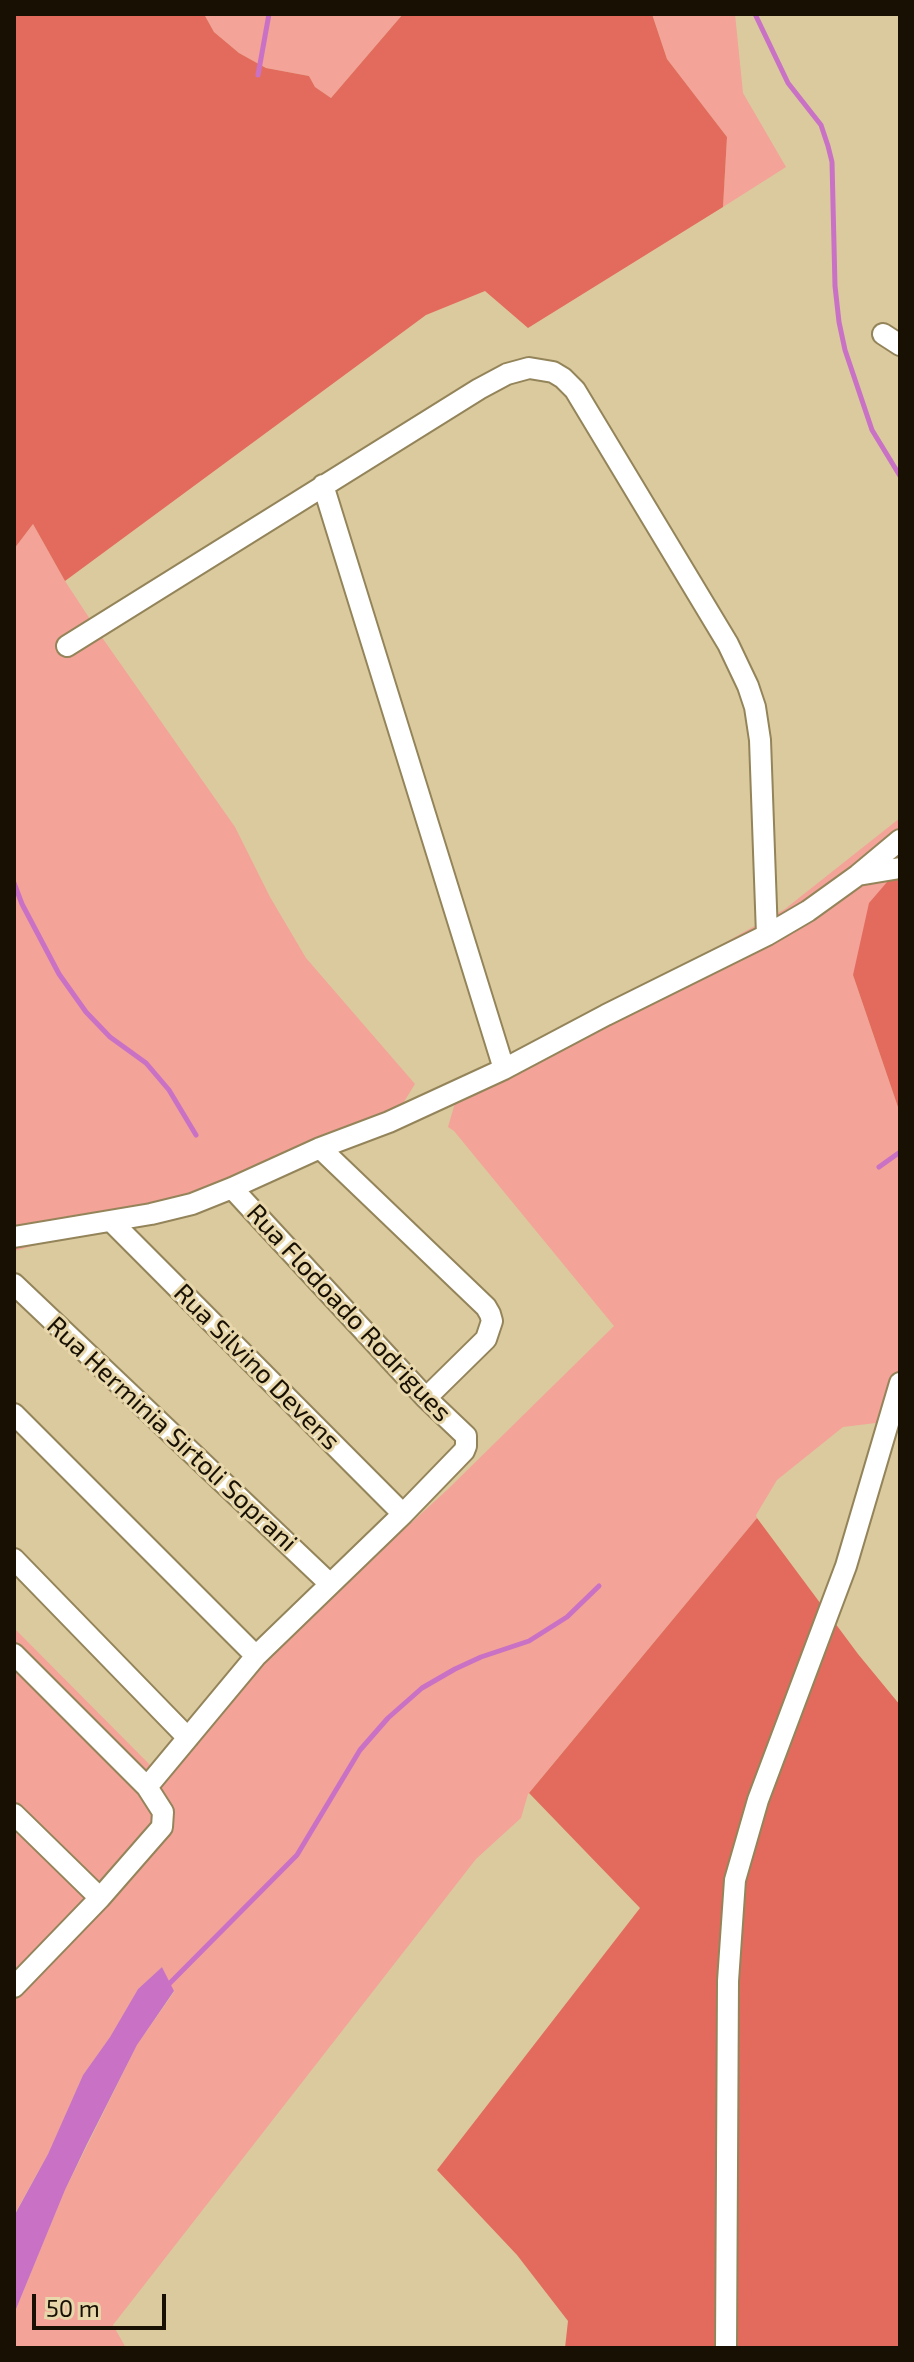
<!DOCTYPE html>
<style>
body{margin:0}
#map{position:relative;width:914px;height:2362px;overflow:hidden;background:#dbca9e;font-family:"Exo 2",sans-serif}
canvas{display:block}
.frame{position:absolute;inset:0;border:16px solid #181103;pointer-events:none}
.scale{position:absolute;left:32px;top:2294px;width:134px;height:36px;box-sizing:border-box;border:4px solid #181103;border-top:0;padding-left:10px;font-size:24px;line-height:28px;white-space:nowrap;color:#181103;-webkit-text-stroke:6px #e8d7ab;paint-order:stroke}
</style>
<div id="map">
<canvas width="914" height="2362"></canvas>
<div class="frame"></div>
<div class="scale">50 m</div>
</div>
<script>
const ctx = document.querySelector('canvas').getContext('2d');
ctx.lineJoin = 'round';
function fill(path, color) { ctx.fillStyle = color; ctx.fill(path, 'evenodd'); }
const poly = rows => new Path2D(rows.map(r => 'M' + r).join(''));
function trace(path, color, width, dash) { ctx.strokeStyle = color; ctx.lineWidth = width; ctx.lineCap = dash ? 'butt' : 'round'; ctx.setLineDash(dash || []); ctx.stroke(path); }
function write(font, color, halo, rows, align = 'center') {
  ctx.font = font + ' "Exo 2",sans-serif'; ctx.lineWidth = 6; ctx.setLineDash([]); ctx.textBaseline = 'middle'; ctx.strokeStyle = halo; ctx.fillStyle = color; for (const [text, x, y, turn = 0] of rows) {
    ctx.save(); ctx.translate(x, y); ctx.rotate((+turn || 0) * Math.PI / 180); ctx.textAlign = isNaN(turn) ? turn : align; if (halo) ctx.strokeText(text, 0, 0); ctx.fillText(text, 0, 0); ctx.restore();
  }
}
fill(poly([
 [204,14,403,14,331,98,315,87,309,76,266,68,239,53,214,32],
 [652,14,735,14,743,93,786,167,723,207,727,137,667,59],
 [33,524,65,581,101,636,235,827,270,897,306,958,415,1084,389,1126,72,1235,14,1251,14,549],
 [900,818,900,867,853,975,900,1113,900,1420,843,1427,777,1480,756,1515,757,1518,528,1794,521,1818,476,1859,113,2325,126,2348,14,2348,14,2314,65,2190,137,2045,174,1992,162,1967,138,1989,110,2037,83,2075,48,2154,14,2215,14,1628,153,1768,232,1687,447,1490,614,1326,454,1131,448,1127,455,1103,471,1082,483,1078,785,909]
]), '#f3a398');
fill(poly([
 [14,14,204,14,214,32,239,53,266,68,309,76,315,87,331,98,403,14,652,14,667,59,727,137,723,207,528,328,485,291,426,315,65,581,33,524,14,549],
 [900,867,900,1113,853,975,869,903],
 [757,1518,858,1654,900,1705,900,2348,565,2348,568,2321,517,2255,437,2170,640,1908,529,1793]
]), '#e36b5d');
fill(poly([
 [162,1967,174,1991,137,2045,87,2144,65,2190,14,2314,14,2216,48,2154,83,2075,110,2037,138,1989]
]), '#c972c5');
trace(poly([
 [755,14,788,83,821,125,828,146,832,162,835,286,839,322,845,350,872,430,900,476],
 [258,75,269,14],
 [14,883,22,904,59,974,86,1012,110,1037,146,1063,169,1090,196,1135],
 [879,1167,900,1152],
 [166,1987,297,1855,360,1750,388,1718,422,1688,455,1669,481,1657,529,1641,567,1617,599,1586]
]), '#c972c5', 5);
const street = poly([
 [883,334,900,345],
 [323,485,504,1069],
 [67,646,479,389,507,374,529,368,553,372,563,378,575,390,728,644,748,686,755,707,760,740,767,935],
 [858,875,900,868],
 [320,1148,486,1307,490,1314,492,1321,486,1339,426,1398],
 [111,1221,403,1514],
 [14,1237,151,1214,192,1204,232,1188,320,1148,389,1122,504,1069,606,1015,767,935,808,911,858,875,900,840],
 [14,1284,330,1584],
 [14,1414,256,1656],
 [14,1559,188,1738],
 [14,1654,147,1787,163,1812,162,1827,100,1898,14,1987],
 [147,1787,256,1656,403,1514,464,1451,466,1446,466,1436,426,1398,232,1188],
 [14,1814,100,1898],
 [726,2348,728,1981,735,1880,758,1800,846,1566,900,1383]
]);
trace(street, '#94845a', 24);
trace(street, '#fff', 20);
write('26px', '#181103', '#e8d7ab', [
 ["Rua Flodoado Rodrigues",349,1313,47],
 ["Rua Silvino Devens",257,1367,45],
 ["Rua Herminia Sirtoli Soprani",172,1434,43]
]);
</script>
